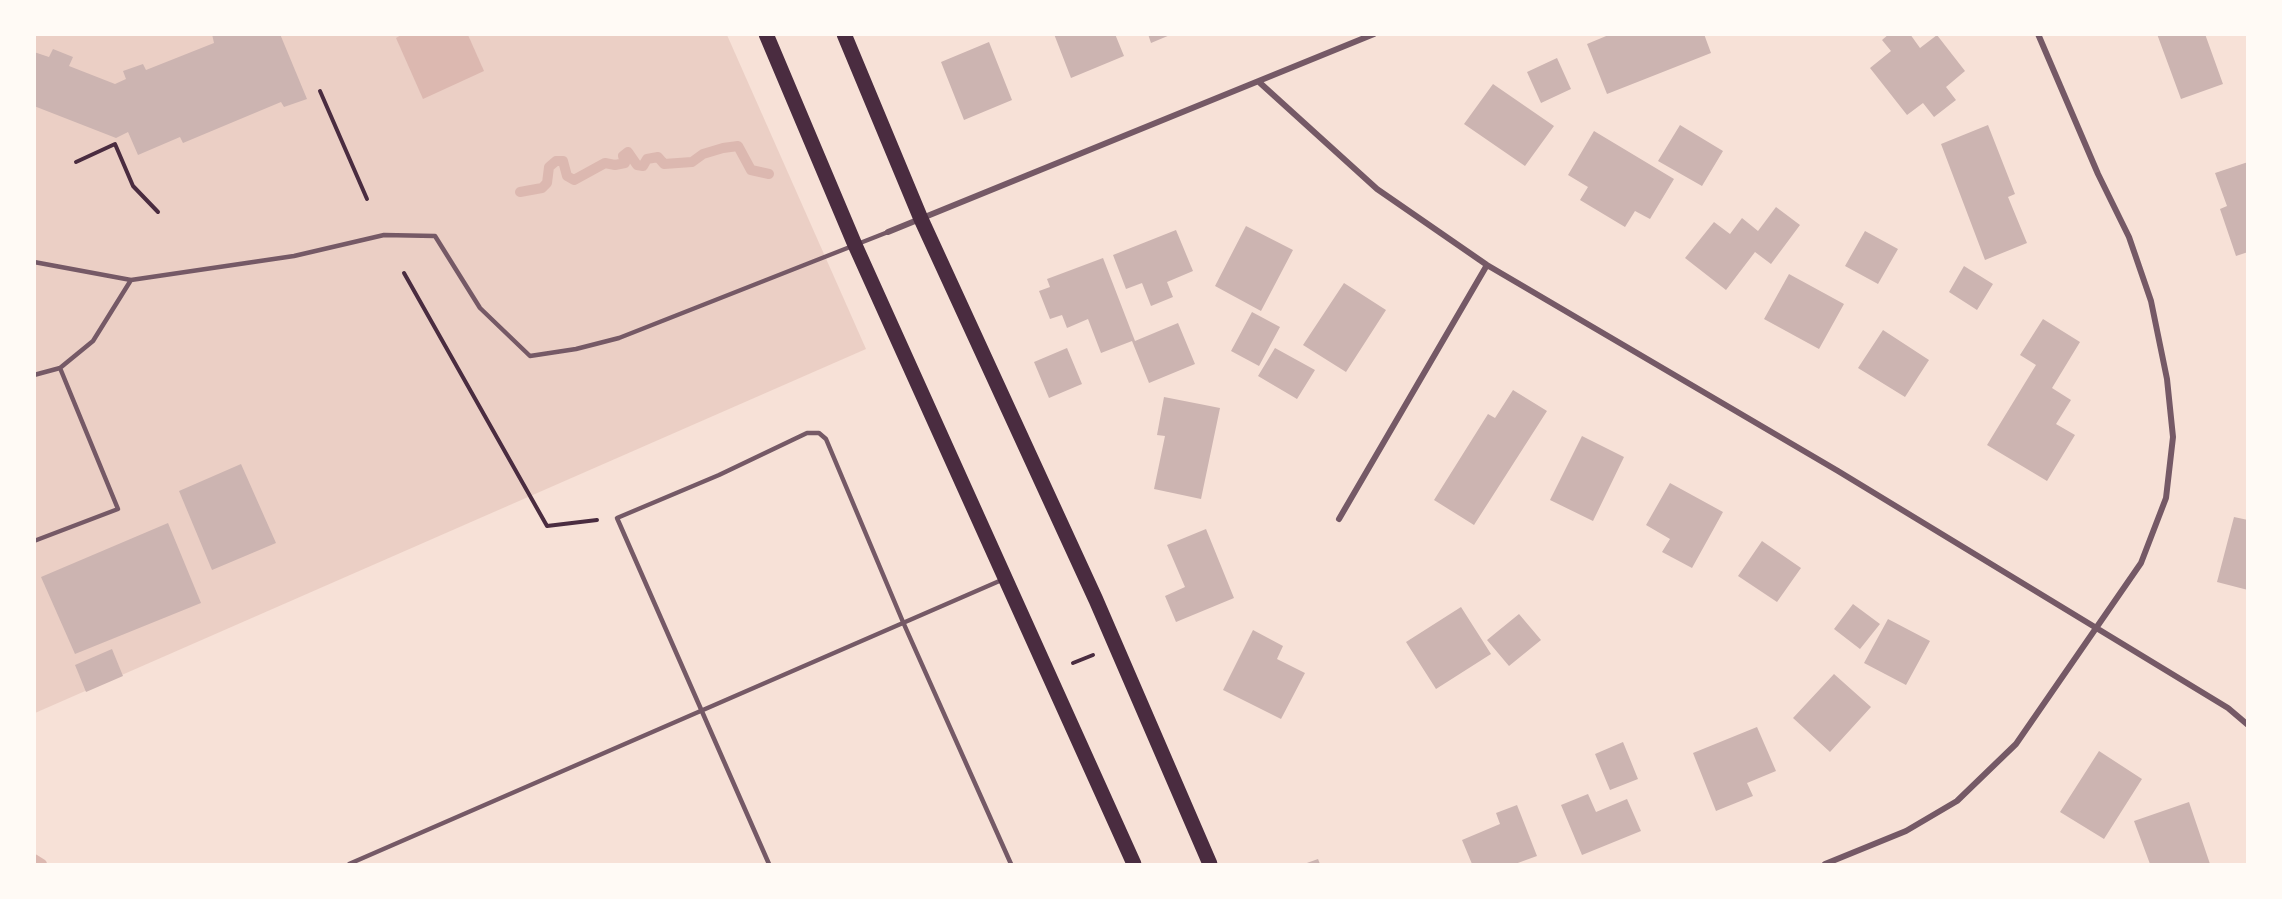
<!DOCTYPE html>
<style>
body{margin:0}
#map{position:relative;width:2282px;height:899px;overflow:hidden;background:#f7e1d7;font-family:"Sofia Sans Condensed",sans-serif}
canvas{display:block}
.frame{position:absolute;inset:0;border:36px solid #fffaf5;pointer-events:none}
</style>
<div id="map">
<canvas width="2282" height="899"></canvas>
<div class="frame"></div>
</div>
<script>
const ctx = document.querySelector('canvas').getContext('2d');
ctx.lineJoin = 'round';
function fill(path, color) { ctx.fillStyle = color; ctx.fill(path, 'evenodd'); }
const poly = rows => new Path2D(rows.map(r => 'M' + r).join(''));
function trace(path, color, width, dash) { ctx.strokeStyle = color; ctx.lineWidth = width; ctx.lineCap = dash ? 'butt' : 'round'; ctx.setLineDash(dash || []); ctx.stroke(path); }
fill(poly([
 [35,35,727,35,866,349,35,713]
]), '#ebcfc5');
fill(poly([
 [403,34,468,35,484,71,423,99,396,38]
]), '#dcb8b0');
trace(poly([
 [520,192,542,188,547,183,549,167,556,161,563,161,567,176,574,180,605,163,615,165,625,163,623,156,628,152,637,165,643,166,647,159,658,157,664,164,692,162,703,154,723,148,738,146,751,170,769,174],
 [34,859,42,864]
]), '#dcb8b0', 10);
fill(poly([
 [212,34,280,34,307,99,284,107,281,102,183,143,180,137,138,155,128,132,116,138,34,106,34,52,49,57,53,49,73,57,69,66,115,84,126,79,123,71,143,64,146,70,214,43],
 [1054,34,1115,34,1124,56,1071,78],
 [1148,34,1170,34,1170,35,1151,43],
 [1611,34,1704,34,1711,53,1607,94,1587,44],
 [1889,34,1910,34,1920,48,1937,35,1965,71,1946,87,1956,100,1934,117,1923,103,1907,115,1870,68,1891,51,1882,40],
 [2157,34,2205,34,2223,84,2181,99],
 [989,42,1012,100,964,120,941,62],
 [1557,58,1571,89,1541,103,1527,72],
 [1493,84,1554,126,1525,166,1464,124],
 [1680,125,1723,151,1702,186,1658,161],
 [1988,125,2015,194,2008,197,2027,243,1985,260,1941,144],
 [1594,131,1674,179,1650,219,1635,211,1625,227,1580,200,1588,187,1568,175],
 [2248,162,2248,252,2236,256,2220,209,2227,206,2215,173],
 [1776,207,1800,225,1771,264,1755,252,1726,290,1685,258,1714,222,1730,234,1742,218,1758,231],
 [1246,226,1293,250,1261,311,1215,286],
 [1176,230,1193,271,1167,282,1173,297,1151,306,1142,283,1126,289,1113,255],
 [1865,231,1898,249,1878,284,1845,266],
 [1103,258,1135,341,1178,323,1195,364,1149,383,1132,341,1101,353,1088,319,1067,328,1062,315,1050,319,1039,291,1050,287,1047,279],
 [1964,266,1993,284,1977,310,1949,292],
 [1789,274,1844,304,1819,349,1764,319],
 [1344,283,1386,310,1346,372,1303,345],
 [1252,312,1280,327,1259,366,1231,351],
 [2043,319,2080,342,2052,388,2071,400,2056,424,2075,435,2047,481,1987,445,2036,365,2020,355],
 [1883,330,1929,360,1905,397,1858,368],
 [1067,348,1082,384,1049,398,1034,362],
 [1275,348,1315,370,1297,399,1258,376],
 [1513,390,1547,411,1474,525,1434,500,1488,414,1495,418],
 [1164,397,1220,408,1201,499,1154,489,1165,436,1157,435],
 [1582,436,1624,457,1593,521,1550,500],
 [241,464,276,543,212,570,179,491],
 [1670,483,1723,512,1692,568,1662,552,1670,539,1646,525],
 [2234,517,2248,520,2248,590,2217,582],
 [168,523,201,603,75,654,41,577],
 [1206,529,1234,598,1176,622,1165,596,1185,587,1167,545],
 [1762,541,1801,568,1777,602,1738,576],
 [1853,604,1880,624,1860,649,1834,629],
 [1461,607,1491,654,1436,689,1406,642],
 [1519,614,1541,640,1509,666,1487,640],
 [1888,619,1930,641,1906,685,1864,663],
 [1253,630,1283,646,1277,659,1305,673,1281,719,1223,690],
 [112,649,123,676,86,692,75,665],
 [1834,674,1871,707,1830,752,1793,718],
 [1757,727,1776,771,1747,783,1753,796,1716,811,1693,753],
 [1623,742,1638,779,1610,790,1595,754],
 [2099,751,2142,779,2104,839,2060,812],
 [1588,794,1596,812,1627,799,1641,831,1582,855,1561,805],
 [2189,802,2210,864,2150,864,2134,821],
 [1517,805,1537,856,1515,864,1472,864,1462,840,1500,824,1496,813],
 [1318,859,1320,864,1304,864]
]), '#ccb4b1');
trace(poly([
 [320,91,367,199],
 [76,162,115,144,133,186,158,212],
 [404,273,547,526,597,520],
 [1073,663,1093,655]
]), '#4a2c40', 4);
trace(poly([
 [34,262,131,280,294,256,384,235,435,236,480,308,530,356,576,349,619,338,888,232],
 [34,375,60,368,93,341,131,280],
 [34,541,118,509,60,368],
 [349,864,1004,579],
 [769,864,617,518,719,475,807,433,819,433,826,439,903,622,1011,864]
]), '#755966', 4.5);
trace(poly([
 [1259,82,1377,189,1487,265,1838,471,2228,708,2248,725],
 [888,232,1374,34],
 [1339,519,1487,265],
 [1825,864,1906,831,1957,801,2016,744,2141,563,2166,498,2173,437,2167,379,2151,301,2129,237,2098,174,2038,34]
]), '#755966', 6);
trace(poly([
 [766,34,855,245,1134,864],
 [844,34,921,219,1096,600,1210,864]
]), '#4a2c40', 15);
</script>
